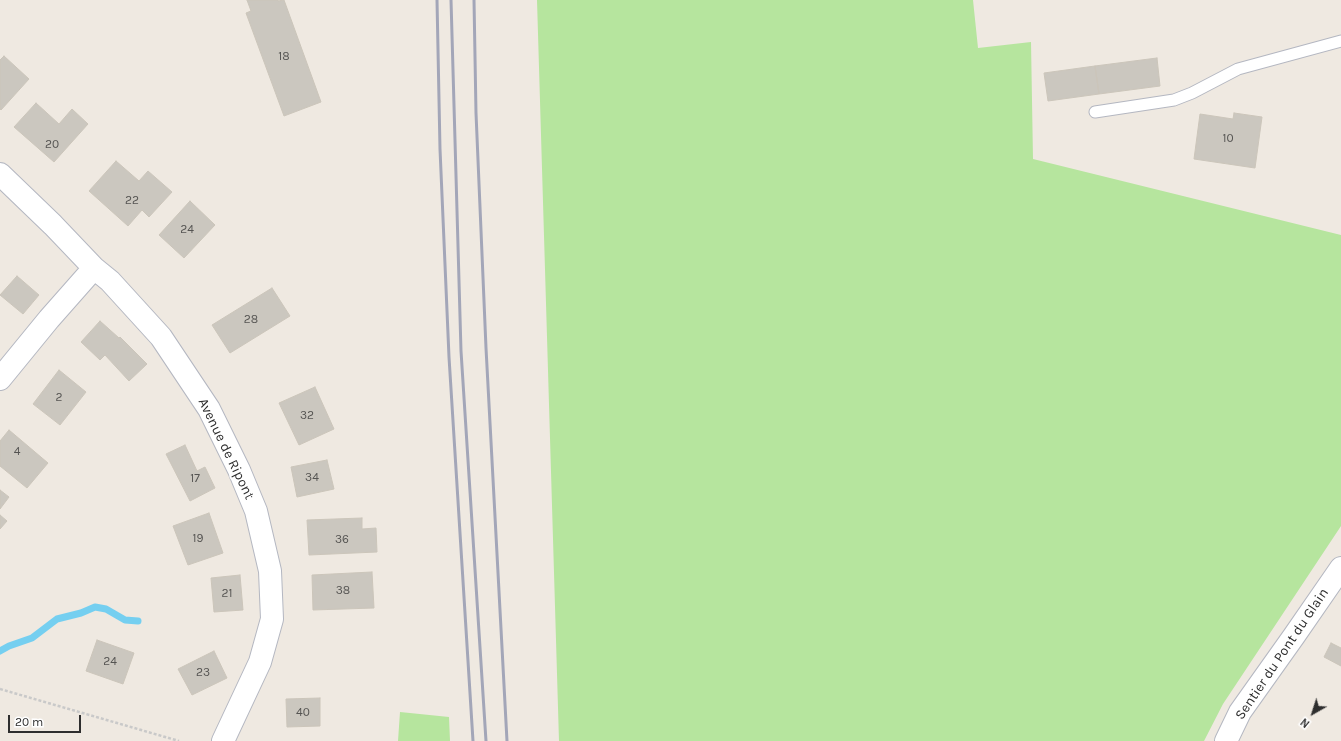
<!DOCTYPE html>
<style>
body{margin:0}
#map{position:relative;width:1341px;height:741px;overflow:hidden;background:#efe9e1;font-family:Karla,sans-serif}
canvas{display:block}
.north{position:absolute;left:1293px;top:693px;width:40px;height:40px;-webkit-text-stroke:3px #fff;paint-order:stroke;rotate:219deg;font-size:11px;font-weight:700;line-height:16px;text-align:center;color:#2e2e2e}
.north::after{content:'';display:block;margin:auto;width:14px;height:18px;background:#2e2e2e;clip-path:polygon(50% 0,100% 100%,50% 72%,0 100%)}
.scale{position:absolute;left:8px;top:715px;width:73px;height:18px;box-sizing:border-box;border:2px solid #2e2e2e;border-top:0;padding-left:5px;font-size:12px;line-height:14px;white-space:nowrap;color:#2e2e2e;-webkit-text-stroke:3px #fff;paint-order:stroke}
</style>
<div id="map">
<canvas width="1341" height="741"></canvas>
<div class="north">N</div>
<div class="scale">20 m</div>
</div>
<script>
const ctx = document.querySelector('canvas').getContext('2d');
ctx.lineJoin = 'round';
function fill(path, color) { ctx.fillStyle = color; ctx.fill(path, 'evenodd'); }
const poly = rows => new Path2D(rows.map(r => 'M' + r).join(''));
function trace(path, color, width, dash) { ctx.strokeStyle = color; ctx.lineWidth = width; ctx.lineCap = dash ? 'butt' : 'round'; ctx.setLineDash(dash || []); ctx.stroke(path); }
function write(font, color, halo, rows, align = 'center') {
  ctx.font = font + ' Karla,sans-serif'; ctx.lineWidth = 4; ctx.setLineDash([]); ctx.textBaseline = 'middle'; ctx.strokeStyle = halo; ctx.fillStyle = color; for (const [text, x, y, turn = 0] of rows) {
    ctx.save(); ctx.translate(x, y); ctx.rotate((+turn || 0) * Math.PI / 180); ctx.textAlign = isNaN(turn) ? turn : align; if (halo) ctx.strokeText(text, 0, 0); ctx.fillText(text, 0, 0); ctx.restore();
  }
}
fill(poly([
 [537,0,973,0,978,48,1031,42,1033,159,1341,235,1341,526,1223,704,1204,741,559,741],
 [400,712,449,717,450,741,398,741]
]), '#b6e59e');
trace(poly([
 [0,651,9,646,32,638,57,619,81,613,95,607,106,609,125,620,138,621]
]), '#75cff0', 7);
const building = poly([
 [247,0,278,0,278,1,284,0,321,102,284,116,246,13,251,11,247,0],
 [4,56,29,79,1,110,0,109,0,60,4,56],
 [1157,58,1160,86,1099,94,1095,66,1157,58],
 [1095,66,1099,94,1048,101,1044,73,1095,66],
 [36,103,59,124,72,109,88,124,54,162,14,127,36,103],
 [1234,113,1262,117,1255,168,1194,159,1200,114,1233,119,1234,113],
 [116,161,139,181,148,171,172,192,149,217,142,210,128,226,89,191,116,161],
 [190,201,215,225,184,258,159,235,190,201],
 [17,276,39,295,23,314,0,295,17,276],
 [272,288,290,316,230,353,212,325,272,288],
 [100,321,119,338,120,337,147,364,129,381,105,355,100,360,81,342,100,321],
 [59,370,86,392,60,425,33,404,59,370],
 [315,387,334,429,299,445,279,403,315,387],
 [9,430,48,463,27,488,0,466,0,441,9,430],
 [185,445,197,471,205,467,215,488,190,501,166,454,185,445],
 [327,460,334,489,297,497,291,467,327,460],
 [0,490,9,497,0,509,0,490],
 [209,513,223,553,188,565,173,526,209,513],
 [0,515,7,521,0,529,0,515],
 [362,518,362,529,376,528,377,552,309,555,307,520,362,518],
 [372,572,374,608,313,610,312,575,372,572],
 [240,575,243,610,214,612,211,578,240,575],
 [97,640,134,653,123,684,86,671,97,640],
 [1331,643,1341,648,1341,666,1324,657,1331,643],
 [214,651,227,678,192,695,178,669,214,651],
 [320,698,320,726,287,727,286,699,320,698]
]);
fill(building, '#cbc7bf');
trace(building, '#cbc5ba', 1);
const lane = poly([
 [1095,112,1174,100,1192,93,1238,69,1341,41]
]);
const street = poly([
 [0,174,53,225,94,268,110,281,161,337,209,409,239,470,256,511,270,571,272,619,260,662,223,741],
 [0,379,49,319,94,268],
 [1226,741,1240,712,1294,636,1341,568]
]);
trace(lane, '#b4b7c1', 13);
trace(street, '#b4b7c1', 24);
trace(poly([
 [0,689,179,741]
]), '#c9c9c9', 2.5, [3, 2]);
trace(lane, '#fff', 11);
trace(street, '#fff', 22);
trace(poly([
 [437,0,440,149,449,357,473,741],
 [451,0,461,351,486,741],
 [474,0,476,113,486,348,507,741]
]), '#a3a6b8', 3);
write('12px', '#555452', null, [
 ["18",284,57],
 ["10",1228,139],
 ["20",52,145],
 ["22",132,201],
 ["24",187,230],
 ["28",251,320],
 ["2",59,398],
 ["32",307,416],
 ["4",17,452],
 ["34",312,478],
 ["17",195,479],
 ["19",198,539],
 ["36",342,540],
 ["38",343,591],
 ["21",227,594],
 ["24",110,662],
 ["23",203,673],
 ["40",303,713]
]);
write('14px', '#2e2e2e', '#fff', [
 ["Avenue de Ripont",226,449,64],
 ["Sentier du Pont du Glain",1282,654,-56]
]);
</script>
